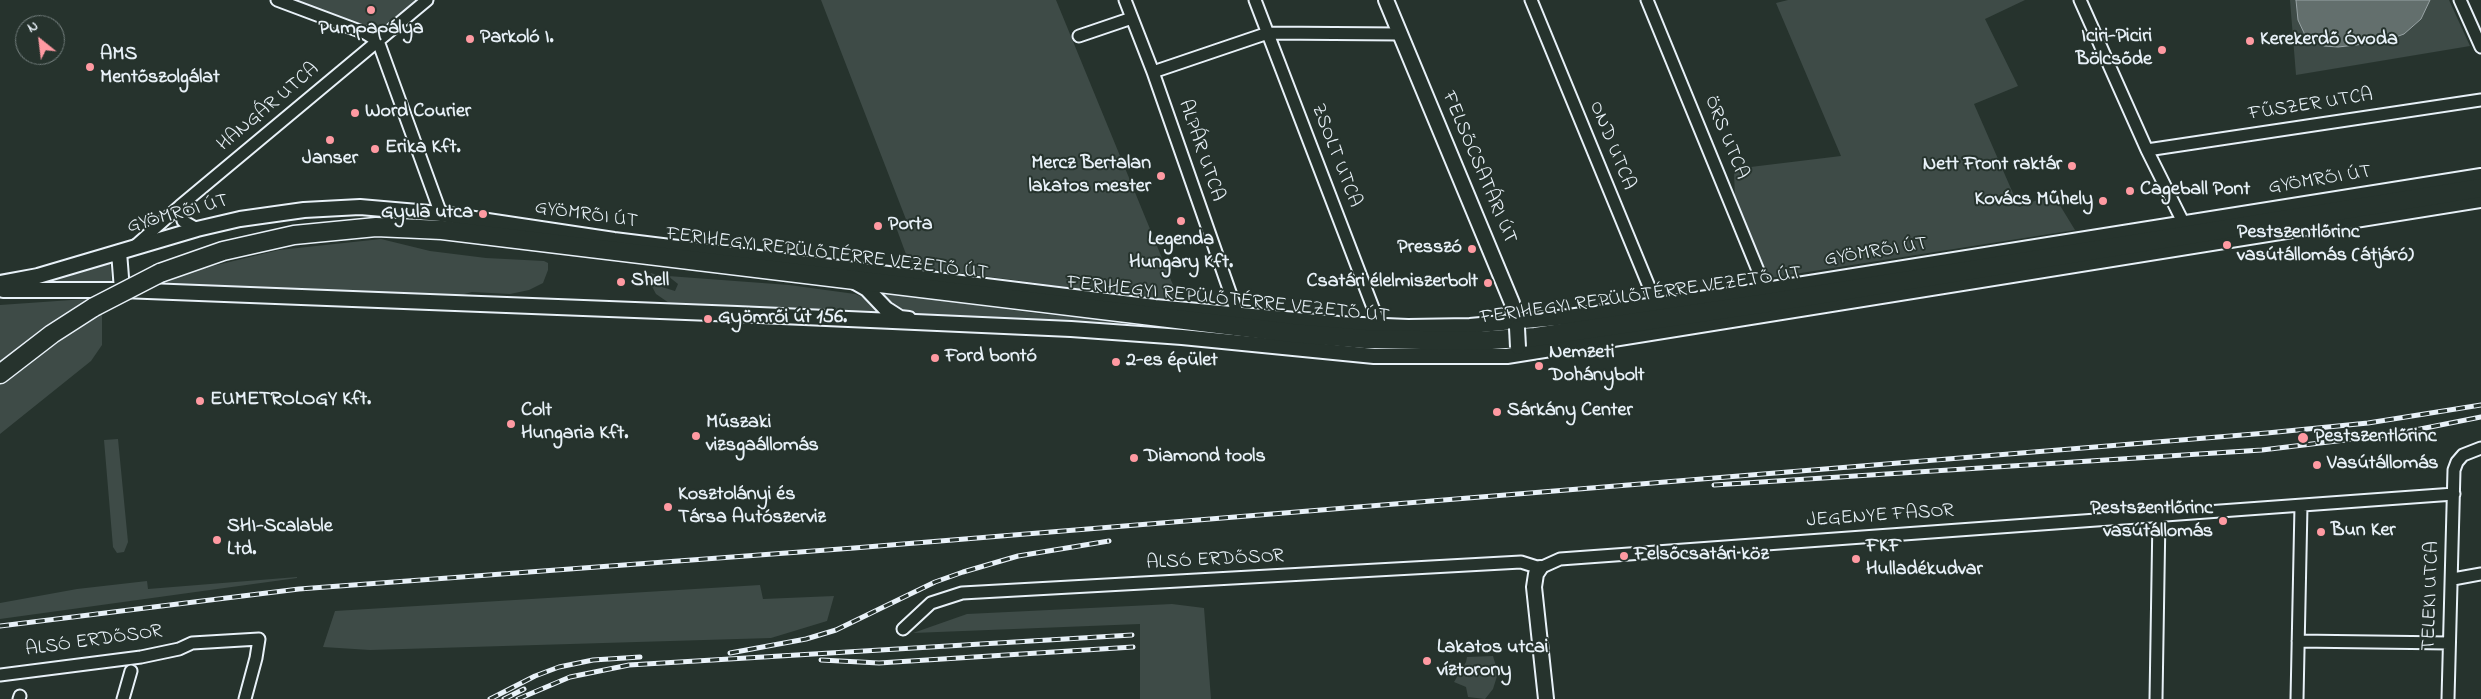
<!DOCTYPE html>
<meta charset="utf-8">
<style>
body{margin:0}
#map{position:relative;width:2481px;height:699px;overflow:hidden;background:#26332d;font-family:"Indie Flower",sans-serif}
canvas{display:block}
.north{position:absolute;left:15px;top:15px;width:50px;height:50px;box-sizing:border-box;background:#26332d;border:1px solid #747f7e;border-radius:50%;rotate:331deg;font-size:14px;font-weight:700;line-height:20px;text-align:center;color:#e8f1f8}
.north::after{content:'';display:block;margin:auto;width:18px;height:22px;background:#ff9aa2;clip-path:polygon(50% 0,100% 100%,50% 72%,0 100%)}
</style>
<div id="map">
<canvas width="2481" height="699"></canvas>
<div class="north">N</div>
</div>
<script>
const ctx = document.querySelector('canvas').getContext('2d');
ctx.lineJoin = 'round';
function fill(path, color) { ctx.fillStyle = color; ctx.fill(path, 'evenodd'); }
const poly = rows => new Path2D(rows.map(r => 'M' + r).join(''));
function trace(path, color, width, dash) { ctx.strokeStyle = color; ctx.lineWidth = width; ctx.lineCap = dash ? 'butt' : 'round'; ctx.setLineDash(dash || []); ctx.stroke(path); }
function write(font, color, halo, rows, align = 'center') {
  ctx.font = font + ' "Indie Flower",sans-serif'; ctx.lineWidth = 4; ctx.setLineDash([]); ctx.textBaseline = 'middle'; ctx.strokeStyle = halo; ctx.fillStyle = color; for (const [text, x, y, turn = 0] of rows) {
    ctx.save(); ctx.translate(x, y); ctx.rotate((+turn || 0) * Math.PI / 180); ctx.textAlign = isNaN(turn) ? turn : align; if (halo) ctx.strokeText(text, 0, 0); ctx.fillText(text, 0, 0); ctx.restore();
  }
}
fill(poly([
 [292,0,418,0,378,33],
 [821,0,1056,0,1180,302,923,268,912,263,907,257,896,227,907,222],
 [1788,0,2025,0,1985,19,2018,86,1974,104,2019,207,2053,194,2075,230,1769,278,1735,202,1734,169,1841,156,1776,3],
 [2290,0,2449,0,2470,46,2296,75],
 [381,239,430,251,486,258,544,261,548,263,548,270,543,283,529,290,510,294,472,292,453,297,158,287,188,272,279,250],
 [107,261,110,262,112,284,45,283,42,281,95,268],
 [651,273,657,275,662,287,675,291,678,284,668,276,789,285,855,294,867,299,883,317,672,305,656,294,648,279],
 [879,294,894,294,1042,314,1153,324,1154,327,928,318,913,316],
 [100,298,102,314,102,345,91,361,0,434,0,305],
 [118,439,128,542,124,552,117,553,113,547,104,440],
 [297,577,297,578,0,619,0,603,77,589,147,581,148,589],
 [760,585,763,599,834,596,827,621,771,638,370,650,323,647,335,611],
 [1172,604,1204,608,1211,699,1140,699,1140,624,913,633,967,614],
 [1493,656,1498,673,1493,689,1485,699,1468,697,1466,687,1454,682,1466,662,1467,657]
]), '#3e4b47');
const water = poly([
 [2296,0,2430,0,2421,19,2404,34,2382,42,2338,47,2324,46,2305,35,2298,20,2296,0]
]);
fill(water, '#636f6d');
trace(water, '#98a3a5', 1);
const minor = poly([
 [277,0,365,33,378,41],
 [1125,0,1153,72,1238,315],
 [1255,0,1380,326],
 [1531,0,1657,306],
 [1647,0,1766,290],
 [2080,0,2147,150,2184,224],
 [2460,0,2481,47],
 [1079,36,1132,18],
 [378,41,441,214],
 [1153,72,1268,33,1400,34],
 [2147,150,2481,100],
 [180,206,183,221,197,229],
 [134,247,180,206,427,0],
 [2453,579,2481,574],
 [903,629,931,603,962,593,1521,562,1540,568,1560,559,2454,494],
 [2298,641,2449,643],
 [0,675,141,657,179,649,192,643,259,639,256,658,245,699],
 [19,699,20,696],
 [123,699,131,671],
 [2156,699,2159,516],
 [2297,699,2301,506],
 [2448,699,2454,470,2457,462,2463,455,2481,448]
]);
const tertiary = poly([
 [1386,0,1512,303,1517,328],
 [119,252,122,290],
 [853,281,867,289,886,309,900,318,909,319],
 [0,283,38,276,197,229,240,219,304,210,360,207,441,214,614,240,1155,307,1339,324,1408,327,1470,326,1568,317,1766,290,2481,176],
 [3,290,122,290,737,314,1071,329,1182,337,1374,356,1507,356,2481,200],
 [1540,568,1536,574,1534,587,1546,699]
]);
const primary = poly([
 [160,273,223,251,294,235,376,227,442,230,1292,333,1365,339,1477,341,1535,337,1767,303,2481,188],
 [0,374,52,334,94,307]
]);
trace(minor, '#e8f1f8', 15);
trace(tertiary, '#e8f1f8', 18);
trace(primary, '#e8f1f8', 21);
trace(minor, '#26332d', 11);
trace(tertiary, '#26332d', 14);
trace(primary, '#26332d', 18);
const rail = poly([
 [1714,485,2262,450,2395,434,2481,417],
 [0,626,299,589,854,548,2267,433,2368,423,2481,405],
 [730,653,806,639,836,630,935,582,963,572,1018,556,1109,541],
 [821,660,879,663,1133,647],
 [490,699,535,676,559,667,593,660,640,657],
 [504,699,524,689],
 [518,699,570,677,629,665,1132,635]
]);
trace(rail, '#e8f1f8', 5);
trace(rail, '#26332d', 3, [9]);
const tertiaryBridge = poly([
 [1517,328,1518,347]
]);
const primaryBridge = poly([
 [94,307,160,273]
]);
trace(tertiaryBridge, '#e8f1f8', 18, []);
trace(primaryBridge, '#e8f1f8', 21, []);
trace(tertiaryBridge, '#26332d', 14);
trace(primaryBridge, '#26332d', 18);
for (const [x, y, r, color] of [
 [371,10,5,"#ff9aa2"],
 [470,39,5,"#ff9aa2"],
 [2250,41,5,"#ff9aa2"],
 [2162,50,5,"#ff9aa2"],
 [90,67,5,"#ff9aa2"],
 [355,113,5,"#ff9aa2"],
 [330,140,5,"#ff9aa2"],
 [375,149,5,"#ff9aa2"],
 [2072,166,5,"#ff9aa2"],
 [1161,176,5,"#ff9aa2"],
 [2130,191,5,"#ff9aa2"],
 [2103,201,5,"#ff9aa2"],
 [483,214,5,"#ff9aa2"],
 [1181,221,5,"#ff9aa2"],
 [878,226,5,"#ff9aa2"],
 [2227,245,5,"#ff9aa2"],
 [1472,249,5,"#ff9aa2"],
 [621,282,5,"#ff9aa2"],
 [1488,283,5,"#ff9aa2"],
 [708,319,5,"#ff9aa2"],
 [935,358,5,"#ff9aa2"],
 [1116,362,5,"#ff9aa2"],
 [1539,366,5,"#ff9aa2"],
 [200,401,5,"#ff9aa2"],
 [1497,412,5,"#ff9aa2"],
 [511,424,5,"#ff9aa2"],
 [696,436,5,"#ff9aa2"],
 [2303,438,6,"#ff9aa2"],
 [1134,458,5,"#ff9aa2"],
 [2317,465,5,"#ff9aa2"],
 [668,507,5,"#ff9aa2"],
 [2223,521,5,"#ff9aa2"],
 [2321,532,5,"#ff9aa2"],
 [217,540,5,"#ff9aa2"],
 [1624,556,5,"#ff9aa2"],
 [1856,559,5,"#ff9aa2"],
 [1427,661,5,"#ff9aa2"]
]) { const dot = new Path2D(); dot.arc(x, y, r, 0, 2 * Math.PI); ctx.fillStyle = color; ctx.fill(dot); trace(dot, '#26332d', 2); }
write('bold 20px', '#e8f1f8', '#26332d', [
 ["Pumpapálya",371,30,"center"],
 ["Iciri-Piciri",2152,38,"right"],
 ["Bölcsőde",2152,61,"right"],
 ["Parkoló I.",480,39],
 ["Kerekerdő Óvoda",2260,41],
 ["AMS",100,56],
 ["Mentőszolgálat",100,79],
 ["Word Courier",365,113],
 ["Erika Kft.",385,149],
 ["Janser",330,160,"center"],
 ["Mercz Bertalan",1151,165,"right"],
 ["lakatos mester",1151,188,"right"],
 ["Nett Front raktár",2062,166,"right"],
 ["Cageball Pont",2140,191],
 ["Kovács Műhely",2093,201,"right"],
 ["Gyula utca",473,214,"right"],
 ["Porta",888,226],
 ["Pestszentlőrinc",2237,234],
 ["vasútállomás (átjáró)",2237,257],
 ["Legenda",1181,241,"center"],
 ["Hungary Kft.",1181,264,"center"],
 ["Presszó",1462,249,"right"],
 ["Shell",631,282],
 ["Csatári élelmiszerbolt",1478,283,"right"],
 ["Gyömrői út 156.",718,319],
 ["Nemzeti",1549,354],
 ["Dohánybolt",1549,377],
 ["Ford bontó",945,358],
 ["2-es épület",1126,362],
 ["EUMETROLOGY Kft.",210,401],
 ["Colt",521,412],
 ["Hungaria Kft.",521,435],
 ["Sárkány Center",1507,412],
 ["Műszaki",706,424],
 ["vizsgaállomás",706,447],
 ["Pestszentlőrinc",2314,438],
 ["Diamond tools",1144,458],
 ["Vasútállomás",2327,465],
 ["Kosztolányi és",678,496],
 ["Társa Autószerviz",678,519],
 ["Pestszentlőrinc",2213,510,"right"],
 ["vasútállomás",2213,533,"right"],
 ["SHI-Scalable",227,528],
 ["Ltd.",227,551],
 ["Bun Ker",2331,532],
 ["FKF",1866,548],
 ["Hulladékudvar",1866,571],
 ["Felsőcsatári köz",1634,556],
 ["Lakatos utcai",1437,649],
 ["víztorony",1437,672]
], 'left');
write('20px', '#e8f1f8', '#26332d', [
 ["FŰSZER UTCA",2311,106,-9],
 ["HANGÁR UTCA",269,108,-40],
 ["ÖRS UTCA",1725,138,68],
 ["OND UTCA",1611,146,68],
 ["ALPÁR UTCA",1200,151,71],
 ["ZSOLT UTCA",1335,156,69],
 ["FELSŐCSATÁRI ÚT",1478,168,67],
 ["GYÖMRŐI ÚT",2320,181,-9],
 ["GYÖMRŐI ÚT",178,215,-15],
 ["GYÖMRŐI ÚT",586,216,8],
 ["GYÖMRŐI ÚT",1876,253,-9],
 ["FERIHEGYI REPÜLŐTÉRRE VEZETŐ ÚT",827,255,7],
 ["FERIHEGYI REPÜLŐTÉRRE VEZETŐ ÚT",1641,297,-8],
 ["FERIHEGYI REPÜLŐTÉRRE VEZETŐ ÚT",1228,301,6],
 ["JEGENYE FASOR",1880,517,-4],
 ["ALSÓ ERDŐSOR",1215,561,-3],
 ["TELEKI UTCA",2432,596,-88],
 ["ALSÓ ERDŐSOR",94,642,-8]
]);
</script>
